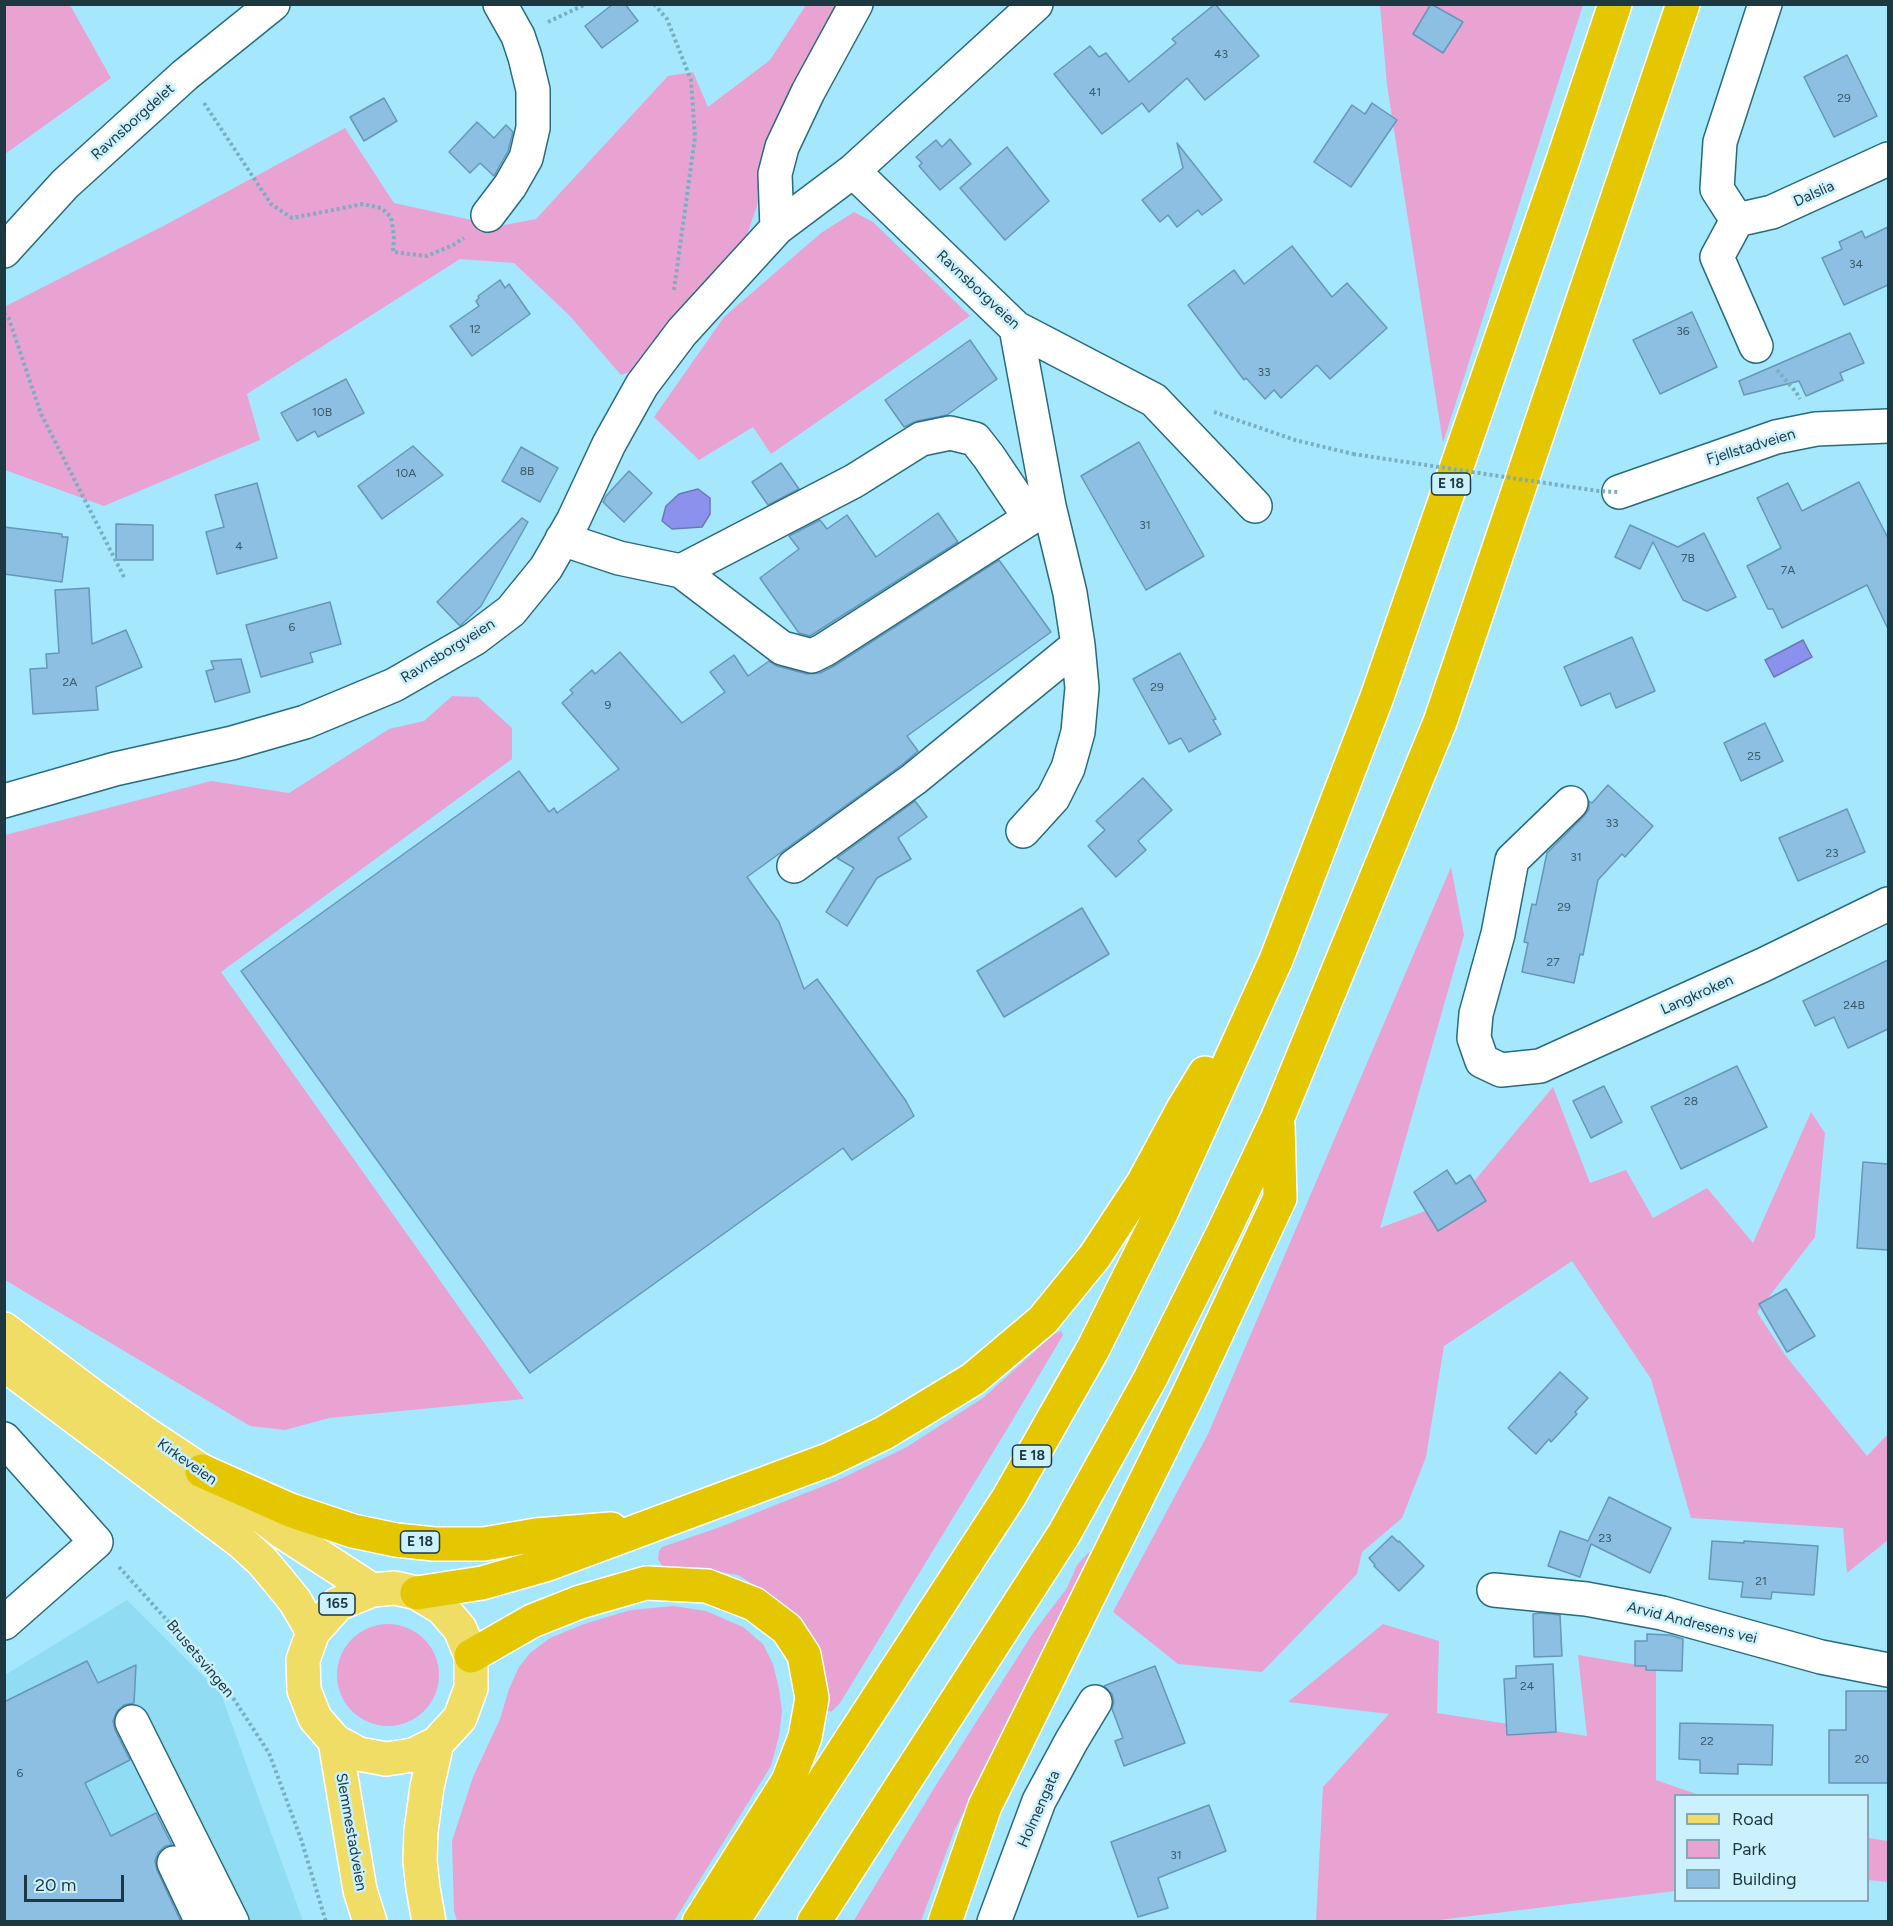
<!DOCTYPE html>
<style>
body{margin:0}
#map{position:relative;width:1893px;height:1926px;overflow:hidden;background:#a5e8fd;font-family:Figtree,sans-serif}
canvas{display:block}
.frame{position:absolute;inset:0;border:6px solid #1d3841;pointer-events:none}
.legend{position:absolute;left:1674px;top:1794px;width:195px;height:108px;box-sizing:border-box;background:#caf1fd;border:2px solid #85a7b2;margin:0;padding:8px 10px;list-style:none;font-size:18px;color:#1d3841}
.legend li{display:flex;align-items:center;gap:12px;height:30px}
.legend b{width:30px;border:2px solid #85a7b2}
.scale{position:absolute;left:24px;top:1875px;width:100px;height:27px;box-sizing:border-box;border:3px solid #1d3841;border-top:0;padding-left:8px;font-size:18px;line-height:21px;white-space:nowrap;color:#1d3841;-webkit-text-stroke:4px #caf1fd;paint-order:stroke}
</style>
<div id="map">
<canvas width="1893" height="1926"></canvas>
<div class="frame"></div>
<ul class="legend">
<li><b style="height:8px;background:#efdd66"></b>Road</li>
<li><b style="height:16px;background:#e8a3d2"></b>Park</li>
<li><b style="height:16px;background:#8cbfe2"></b>Building</li>
</ul>
<div class="scale">20 m</div>
</div>
<script>
const ctx = document.querySelector('canvas').getContext('2d');
ctx.lineJoin = 'round';
function fill(path, color) { ctx.fillStyle = color; ctx.fill(path, 'evenodd'); }
const poly = rows => new Path2D(rows.map(r => 'M' + r).join(''));
function trace(path, color, width, dash) { ctx.strokeStyle = color; ctx.lineWidth = width; ctx.lineCap = dash ? 'butt' : 'round'; ctx.setLineDash(dash || []); ctx.stroke(path); }
function write(font, color, halo, rows, align = 'center') {
  ctx.font = font + ' Figtree,sans-serif'; ctx.lineWidth = 5; ctx.setLineDash([]); ctx.textBaseline = 'middle'; ctx.strokeStyle = halo; ctx.fillStyle = color; for (const [text, x, y, turn = 0] of rows) {
    ctx.save(); ctx.translate(x, y); ctx.rotate((+turn || 0) * Math.PI / 180); ctx.textAlign = isNaN(turn) ? turn : align; if (halo) ctx.strokeText(text, 0, 0); ctx.fillText(text, 0, 0); ctx.restore();
  }
}
fill(poly([
 [127,1600,221,1694,303,1921,5,1922,5,1675]
]), '#8fdcf3');
fill(poly([
 [5,4,70,5,111,78,5,154],
 [806,5,842,5,770,142,757,206,746,238,654,340,630,372,621,375,569,315,514,263,460,259,247,394,260,440,104,506,5,470,4,307,169,223,345,128,394,203,499,226,536,219,668,76,693,72,708,107,770,60],
 [1380,5,1583,5,1443,443,1387,85],
 [854,212,873,222,970,316,771,454,753,427,699,460,654,417,724,317,821,233],
 [452,696,478,697,512,728,512,759,221,972,524,1399,329,1418,285,1430,250,1426,5,1280,5,835,211,781,289,793,389,729,424,721],
 [1451,867,1464,935,1380,1228,1460,1198,1553,1087,1590,1183,1626,1170,1653,1218,1707,1188,1753,1243,1811,1112,1825,1133,1815,1237,1757,1312,1785,1355,1867,1456,1888,1434,1888,1540,1847,1573,1843,1528,1691,1518,1651,1379,1572,1261,1444,1346,1426,1457,1402,1518,1362,1552,1357,1574,1262,1672,1178,1664,1113,1612,1208,1434],
 [1061,1331,1063,1335,1009,1426,840,1703,831,1712,825,1709,796,1621,767,1593,738,1575,695,1568,663,1567,658,1559,659,1551,662,1547,720,1527,836,1481,905,1448,983,1398,1054,1334],
 [1095,1550,955,1829,921,1921,853,1922,936,1785,1033,1633,1067,1588,1077,1565,1088,1553],
 [674,1606,706,1611,743,1627,763,1644,773,1664,779,1689,782,1711,779,1736,771,1766,674,1921,457,1921,454,1911,452,1841,473,1777,500,1719,509,1689,519,1667,530,1653,550,1638,584,1624,631,1610],
 '337 1675a51 51 0 1 1 102 0a51 51 0 1 1-102 0Z',
 [1383,1624,1439,1641,1437,1713,1587,1736,1578,1655,1656,1668,1656,1780,1699,1795,1676,1796,1675,1891,1431,1921,1316,1921,1323,1787,1389,1714,1288,1702],
 [1868,1838,1888,1841,1888,1882,1868,1880]
]), '#e8a3d2');
const water = poly([
 [698,489,710,498,710,514,702,527,672,529,662,521,666,506,679,494,698,489],
 [1803,640,1812,657,1774,677,1765,660,1803,640]
]);
fill(water, '#8b92ed');
trace(water, '#6a77b9', 1.5);
const building = poly([
 [613,4,625,4,638,21,602,48,585,26,613,4],
 [1215,4,1259,56,1205,100,1187,78,1149,112,1142,103,1102,134,1054,74,1090,46,1099,57,1106,53,1129,82,1176,43,1172,39,1215,4],
 [1431,4,1463,22,1443,53,1413,34,1431,4],
 [1847,55,1877,116,1834,137,1804,77,1847,55],
 [384,98,397,121,364,141,350,117,384,98],
 [1372,103,1397,120,1351,187,1314,162,1352,105,1365,114,1372,103],
 [477,122,494,138,506,125,513,132,508,151,494,176,480,163,470,173,449,152,477,122],
 [950,139,971,164,940,190,919,166,922,163,916,157,936,140,942,147,950,139],
 [1177,143,1222,200,1202,215,1198,210,1177,227,1168,215,1160,222,1142,200,1183,168,1177,143],
 [1007,147,1049,201,1005,240,960,188,1007,147],
 [1888,227,1888,285,1844,305,1822,258,1842,249,1839,242,1862,231,1865,238,1888,227],
 [1292,246,1332,297,1347,283,1387,328,1330,379,1317,365,1281,398,1274,390,1265,399,1246,378,1244,380,1188,305,1234,270,1244,284,1292,246],
 [500,280,505,288,509,284,530,314,472,356,450,326,479,306,476,301,479,298,478,296,500,280],
 [1692,312,1717,367,1660,394,1633,340,1692,312],
 [1850,333,1864,363,1840,373,1843,380,1806,396,1799,381,1744,395,1739,381,1850,333],
 [970,340,997,379,947,415,917,421,904,427,885,400,970,340],
 [346,379,364,413,318,437,315,431,297,441,281,413,346,379],
 [1139,442,1204,556,1146,590,1081,476,1139,442],
 [413,446,443,475,382,519,358,486,413,446],
 [521,447,558,468,540,502,502,481,521,447],
 [781,463,799,489,768,505,752,482,781,463],
 [629,471,652,493,624,522,603,502,606,496,629,471],
 [1859,482,1888,538,1888,629,1867,585,1782,628,1773,609,1768,609,1747,566,1781,548,1757,498,1788,483,1802,511,1859,482],
 [257,483,277,558,217,574,206,532,224,527,215,495,257,483],
 [938,513,958,542,810,636,799,633,760,578,799,549,789,536,820,520,827,529,847,515,876,557,938,513],
 [522,518,528,522,481,606,460,626,437,602,522,518],
 [116,524,153,525,153,560,116,560,116,524],
 [1630,525,1678,547,1704,533,1736,597,1707,611,1683,600,1653,542,1640,569,1615,557,1630,525],
 [4,527,62,534,62,537,68,537,62,582,4,574,4,527],
 [999,560,1051,632,907,736,918,751,903,764,747,877,779,922,804,989,817,979,906,1101,914,1116,852,1160,843,1148,530,1373,241,971,519,771,549,812,554,808,557,813,619,769,562,703,573,693,570,690,592,670,595,674,620,652,682,723,725,692,710,672,734,655,748,676,769,661,777,666,807,674,820,673,834,666,999,560],
 [89,588,92,644,126,630,142,667,96,687,98,710,33,714,30,669,47,668,46,654,59,653,55,590,89,588],
 [330,602,341,644,310,653,313,662,261,677,246,625,330,602],
 [1632,637,1655,691,1616,708,1610,693,1581,706,1564,667,1632,637],
 [1180,653,1216,719,1213,720,1221,734,1189,752,1181,738,1169,744,1133,679,1180,653],
 [241,659,250,692,215,702,206,671,214,669,211,661,241,659],
 [1765,723,1783,761,1741,781,1724,743,1765,723],
 [1143,778,1172,810,1138,841,1146,850,1116,877,1088,846,1105,830,1096,821,1143,778],
 [1608,785,1653,826,1625,857,1622,854,1598,880,1583,955,1580,954,1574,983,1522,972,1528,943,1524,942,1532,904,1536,905,1547,853,1584,816,1589,809,1589,801,1592,803,1608,785],
 [915,801,927,817,898,838,911,859,877,878,847,926,826,912,854,868,837,858,915,801],
 [1847,809,1865,852,1798,881,1779,838,1847,809],
 [1082,908,1109,954,1004,1017,977,971,1082,908],
 [1888,960,1888,1029,1848,1048,1834,1017,1815,1026,1803,1001,1888,960],
 [1737,1066,1767,1127,1681,1169,1651,1107,1737,1066],
 [1604,1086,1622,1122,1591,1138,1573,1101,1604,1086],
 [1863,1162,1888,1164,1888,1250,1857,1248,1863,1162],
 [1447,1170,1456,1184,1470,1175,1486,1201,1438,1231,1414,1192,1447,1170],
 [1786,1289,1815,1336,1787,1352,1759,1304,1786,1289],
 [1560,1372,1588,1398,1575,1412,1577,1414,1551,1442,1549,1439,1536,1454,1508,1428,1560,1372],
 [1609,1497,1671,1528,1650,1573,1591,1544,1580,1577,1548,1566,1560,1531,1588,1541,1609,1497],
 [1392,1536,1398,1542,1399,1541,1424,1566,1399,1591,1374,1566,1375,1565,1369,1558,1392,1536],
 [1712,1541,1744,1543,1744,1541,1818,1546,1814,1595,1772,1592,1771,1599,1741,1597,1743,1582,1709,1579,1712,1541],
 [1540,1613,1560,1615,1562,1656,1534,1657,1533,1614,1540,1613],
 [1647,1634,1670,1635,1683,1639,1682,1671,1646,1670,1646,1666,1635,1666,1635,1641,1647,1641,1647,1634],
 [87,1661,98,1683,136,1665,134,1703,124,1705,117,1711,113,1721,115,1730,130,1760,85,1783,111,1836,156,1813,172,1845,165,1846,158,1853,155,1861,157,1870,181,1922,4,1922,4,1702,87,1661],
 [1553,1664,1556,1732,1507,1735,1504,1679,1516,1678,1516,1666,1553,1664],
 [1155,1666,1185,1743,1124,1766,1115,1741,1123,1738,1112,1709,1114,1702,1112,1694,1104,1686,1155,1666],
 [1846,1691,1888,1691,1888,1783,1829,1783,1829,1730,1846,1730,1846,1691],
 [1680,1723,1773,1725,1772,1765,1738,1764,1738,1774,1700,1773,1700,1760,1679,1759,1680,1723],
 [1209,1805,1226,1851,1158,1878,1168,1908,1138,1917,1111,1842,1209,1805]
]);
fill(building, '#8cbfe2');
trace(building, '#6597b8', 1.5);
const minor = poly([
 [853,171,1016,328,1154,400,1255,506],
 [488,215,510,186,526,158,533,128,533,90,525,57,518,36,500,4],
 [1737,220,1717,189,1720,142,1765,4],
 [1737,220,1772,212,1888,159],
 [1737,220,1717,257,1756,346],
 [777,228,775,174,782,147,808,92,856,4],
 [4,251,65,184,185,75,273,4],
 [1016,328,1049,506,1070,593,1078,645,1082,688,1078,732,1068,768,1053,798,1023,831],
 [1619,492,1776,437,1816,429,1888,426],
 [562,539,619,558,681,571,782,648,812,656,824,650,1049,506],
 [681,571,854,481,921,439,950,433,975,439,989,457,1030,518],
 [4,801,115,769,232,743,305,722,394,685,474,639,511,611,546,568,573,521,609,444,642,385,682,332,777,228,853,171,1036,4],
 [1571,803,1512,860,1498,934,1476,1014,1474,1038,1482,1061,1501,1070,1540,1066,1763,965,1888,904],
 [794,866,914,779,1078,645],
 [4,1439,96,1542,4,1623],
 [1494,1590,1586,1599,1662,1613,1821,1657,1888,1670],
 [132,1722,232,1922],
 [174,1863,202,1922],
 [994,1922,1039,1801,1072,1740,1095,1702]
]);
const major = poly([
 [4,1329,94,1397,140,1430,202,1471,284,1533,372,1590],
 [4,1364,240,1541,262,1561,278,1580,295,1601,313,1632],
 [335,1741,360,1890,370,1922],
 [429,1922,423,1888,420,1861,421,1831,427,1787,437,1743,460,1718,471,1688,471,1656,460,1629,442,1608,417,1593,395,1588,372,1590,338,1604,313,1632,303,1660,304,1690,315,1718,335,1741,359,1754,386,1759,413,1755,437,1743]
]);
const highway = poly([
 [202,1471,290,1510,353,1531,396,1540,434,1544,484,1544,536,1535,611,1529],
 [417,1593,482,1583,545,1565,828,1460,884,1433,973,1379,1043,1320,1095,1256,1143,1183,1183,1109,1205,1073],
 [471,1656,532,1621,580,1602,646,1583,707,1586,754,1604,787,1629,804,1655,812,1698,805,1737,788,1781,699,1922],
 [732,1922,1009,1497,1093,1349,1162,1211,1276,960,1377,697,1563,160,1615,4],
 [814,1922,1064,1534,1150,1379,1223,1233,1278,1117,1440,722,1683,4],
 [945,1922,985,1806,1188,1395,1280,1198,1278,1125]
]);
trace(minor, '#276b7e', 36);
trace(major, '#fff', 36);
trace(highway, '#fff', 36);
trace(poly([
 [654,4,667,19,691,80,695,137,674,290],
 [548,22,586,4],
 [204,103,271,204,292,218,363,204,381,208,391,217,394,236,393,252,427,256,453,245,464,238],
 [4,313,9,319,41,414,125,579],
 [1777,370,1796,392,1800,399],
 [1214,412,1295,440,1353,454],
 [119,1567,222,1681,269,1753,301,1839,326,1922]
]), '#79afc0', 4, [3, 3]);
trace(minor, '#fff', 33);
trace(major, '#efdd66', 33);
trace(highway, '#e4c700', 33);
trace(poly([
 [1353,454,1598,491,1619,492]
]), '#79afc0', 4, [3, 3]);
write('12px', '#395a69', null, [
 ["43",1221,54],
 ["41",1095,92],
 ["29",1844,98],
 ["34",1856,264],
 ["12",475,329],
 ["36",1683,331],
 ["33",1264,372],
 ["10B",322,412],
 ["8B",527,471],
 ["10A",406,473],
 ["31",1145,525],
 ["4",239,546],
 ["7B",1688,558],
 ["7A",1788,570],
 ["6",292,627],
 ["2A",70,682],
 ["29",1157,687],
 ["9",608,705],
 ["25",1754,756],
 ["33",1612,823],
 ["23",1832,853],
 ["31",1576,857],
 ["29",1564,907],
 ["27",1553,962],
 ["24B",1854,1005],
 ["28",1691,1101],
 ["23",1605,1538],
 ["21",1761,1581],
 ["24",1527,1686],
 ["22",1707,1741],
 ["20",1862,1759],
 ["6",20,1773],
 ["31",1176,1855]
]);
for (const [x, y, w] of [
 [1451,484,39],
 [1032,1456,39],
 [420,1542,39],
 [337,1604,36]
]) { const box = new Path2D(); box.roundRect(x - w / 2, y - 11, w, 22, 4.5); ctx.fillStyle = '#caf1fd'; ctx.fill(box); trace(box, '#1d3841', 1.5); }
write('bold 14px', '#1d3841', null, [
 ["E 18",1451,484],
 ["E 18",1032,1456],
 ["E 18",420,1542],
 ["165",337,1604]
]);
write('15px', '#1d3841', '#caf1fd', [
 ["Ravnsborgdelet",133,122,-42],
 ["Dalslia",1814,194,-24],
 ["Ravnsborgveien",978,290,43],
 ["Fjellstadveien",1751,447,-17],
 ["Ravnsborgveien",448,651,-32],
 ["Langkroken",1697,995,-24],
 ["Kirkeveien",187,1462,35],
 ["Arvid Andresens vei",1692,1623,14],
 ["Brusetsvingen",200,1659,50],
 ["Holmengata",1039,1809,-66],
 ["Slemmestadveien",351,1832,80]
]);
</script>
